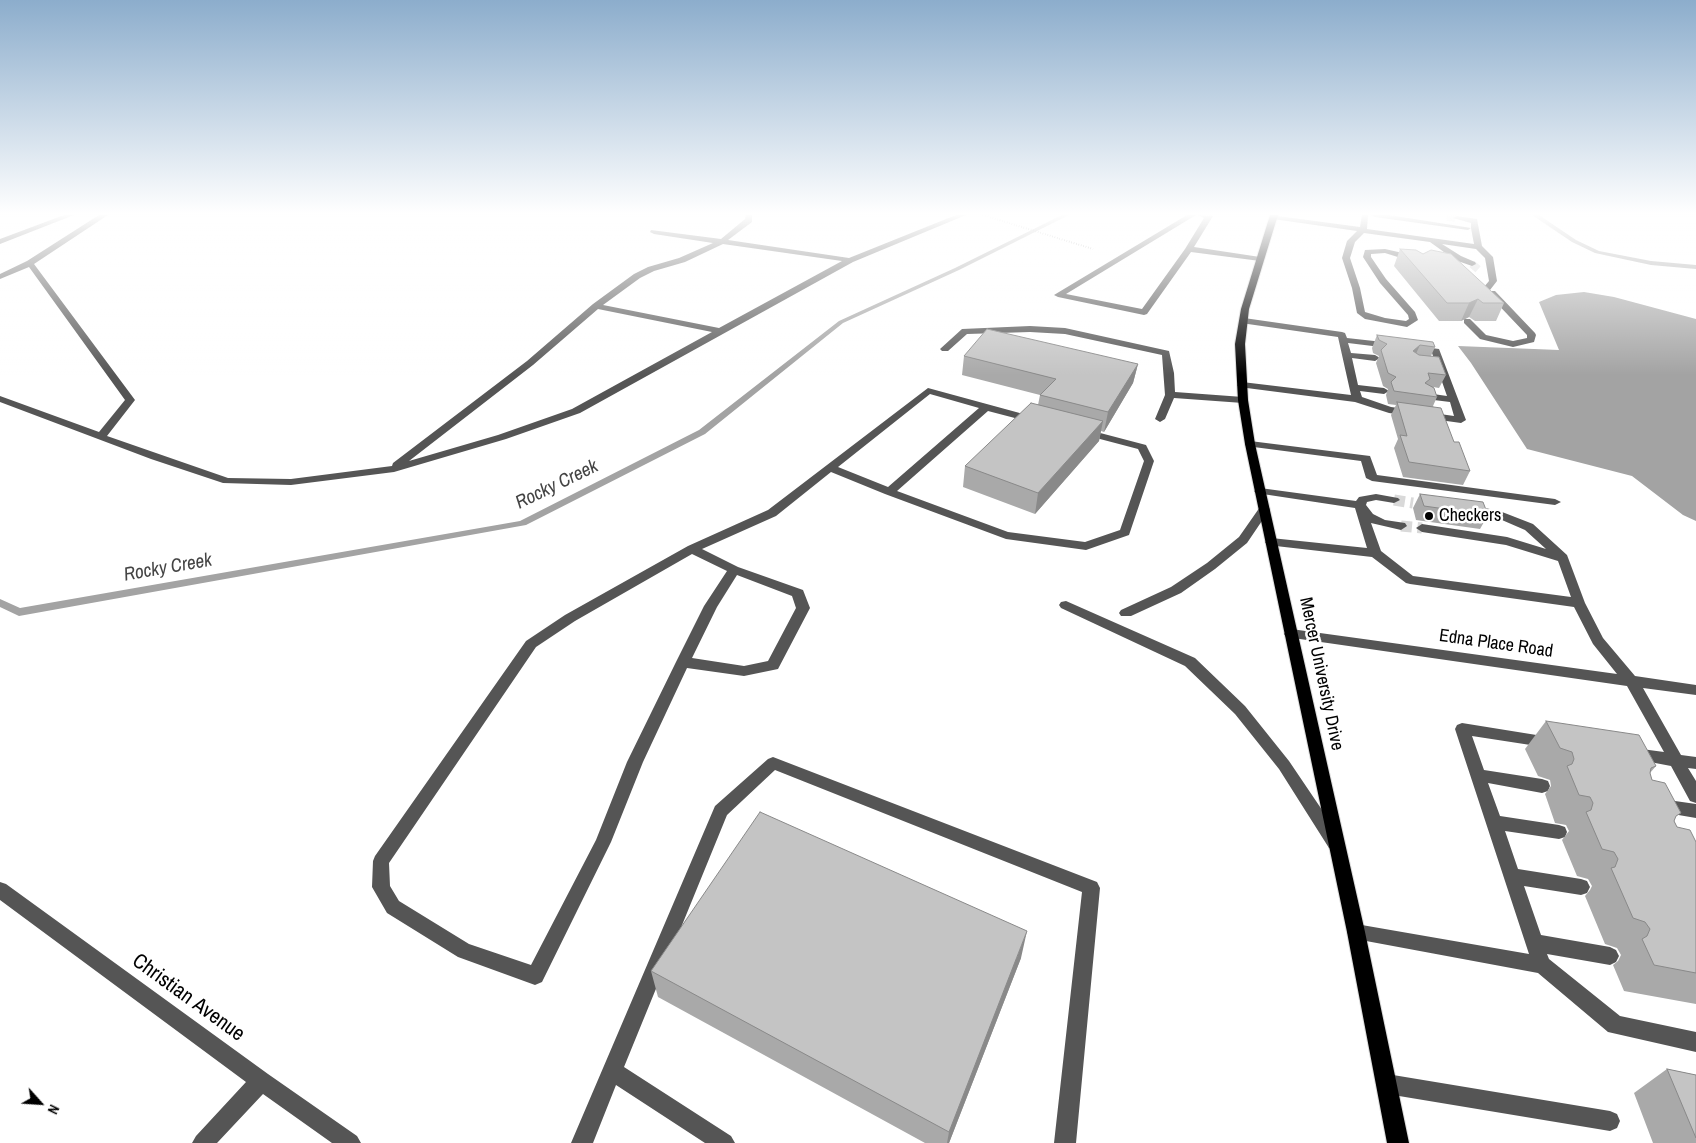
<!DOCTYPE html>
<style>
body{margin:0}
#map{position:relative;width:1696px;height:1143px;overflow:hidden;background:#fff;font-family:"Archivo Narrow",sans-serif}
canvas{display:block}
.north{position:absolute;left:15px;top:1078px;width:50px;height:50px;-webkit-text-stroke:4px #fff;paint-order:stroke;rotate:116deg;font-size:14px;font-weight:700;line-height:20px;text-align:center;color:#000}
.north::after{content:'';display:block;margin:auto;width:18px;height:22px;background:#000;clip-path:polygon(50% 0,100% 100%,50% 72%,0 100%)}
</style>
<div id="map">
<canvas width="1696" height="1143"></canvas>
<div class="north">N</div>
</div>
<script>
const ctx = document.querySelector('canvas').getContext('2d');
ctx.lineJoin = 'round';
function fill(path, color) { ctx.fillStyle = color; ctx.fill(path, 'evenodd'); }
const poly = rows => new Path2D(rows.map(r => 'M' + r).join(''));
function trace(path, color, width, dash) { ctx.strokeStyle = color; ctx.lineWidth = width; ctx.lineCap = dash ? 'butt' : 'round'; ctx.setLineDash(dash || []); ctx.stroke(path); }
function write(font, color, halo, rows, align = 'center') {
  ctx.font = font + ' "Archivo Narrow",sans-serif'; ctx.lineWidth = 5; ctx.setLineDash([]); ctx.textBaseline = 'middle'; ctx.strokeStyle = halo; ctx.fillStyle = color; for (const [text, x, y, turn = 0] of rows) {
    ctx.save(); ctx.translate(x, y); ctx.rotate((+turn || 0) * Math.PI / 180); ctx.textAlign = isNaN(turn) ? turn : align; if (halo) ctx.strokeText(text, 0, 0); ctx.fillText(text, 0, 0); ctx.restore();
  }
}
fill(poly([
 [1584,292,1614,297,1696,319,1696,521,1683,515,1632,476,1527,449,1471,363,1458,346,1559,350,1539,302,1556,295]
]), '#a3a3a3');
fill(poly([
 [1062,215,1069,215,959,270,843,323,705,434,526,525,19,616,0,607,0,599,20,608,520,521,699,430,839,321,955,268,1062,215],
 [1532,215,1539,215,1576,240,1599,251,1651,261,1696,265,1696,269,1651,265,1595,253,1572,242,1532,215]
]), '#a3a3a3');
trace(poly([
 [1447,217,1457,218],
 [1472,264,1479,270]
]), '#d9d9d9', 8, [8, 4.5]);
trace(poly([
 [1394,500,1413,503],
 [1401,526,1422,528]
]), '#d9d9d9', 11, [11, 5.5]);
const major = poly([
 [1270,215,1278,215,1249,309,1245,344,1248,400,1255,444,1365,932,1409,1143,1387,1143,1347,932,1245,444,1238,400,1235,344,1241,309,1270,215]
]);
trace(major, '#dbdbdb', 2);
trace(poly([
 [983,215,1093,249]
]), '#777', 2, [0.5, 2]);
fill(poly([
 [64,215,74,215,0,244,0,239,64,215],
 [99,215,108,215,34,264,135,400,107,436,228,478,291,479,392,466,393,463,527,361,593,304,634,274,648,267,679,258,713,243,654,234,650,232,651,230,721,239,745,219,746,215,752,215,752,222,728,240,849,258,956,215,966,215,853,262,580,413,506,439,394,472,291,485,223,483,151,459,0,402,0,396,99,432,125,400,29,267,0,279,0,274,27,261,99,215],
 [723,244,842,261,719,328,603,305,640,278,654,271,685,262,723,244],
 [598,309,712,332,572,409,498,435,409,461,533,365,598,309],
 [1187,215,1196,215,1066,294,1142,309,1185,249,1204,218,1198,215,1213,216,1194,247,1260,257,1264,259,1260,261,1191,252,1147,314,1144,315,1058,297,1054,295,1187,215],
 [1270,215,1360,227,1362,215,1368,215,1367,229,1474,244,1471,228,1468,230,1375,217,1371,215,1389,215,1471,228,1471,223,1453,218,1457,216,1477,219,1482,246,1493,257,1497,281,1490,290,1483,288,1489,281,1485,258,1476,249,1442,244,1461,256,1475,262,1476,264,1472,266,1455,260,1430,242,1364,233,1355,242,1350,258,1360,288,1365,312,1385,318,1406,321,1409,319,1408,315,1380,283,1363,257,1365,250,1385,249,1407,254,1416,262,1409,264,1401,258,1385,253,1371,254,1371,257,1386,279,1415,312,1418,320,1407,327,1365,319,1357,313,1352,288,1342,258,1347,241,1357,231,1273,219,1270,219,1270,215],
 [1489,291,1495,291,1535,333,1536,335,1534,342,1513,347,1480,339,1464,323,1464,319,1470,319,1486,335,1513,341,1527,338,1527,335,1489,295,1489,291],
 [1244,318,1342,332,1345,333,1347,338,1392,343,1394,345,1389,348,1348,343,1351,353,1375,355,1380,358,1375,361,1352,358,1358,385,1384,388,1389,391,1384,394,1360,391,1362,397,1391,407,1454,416,1450,402,1426,399,1421,396,1426,393,1447,396,1432,353,1416,352,1411,349,1416,346,1439,349,1466,420,1461,423,1389,413,1355,402,1239,387,1237,385,1242,382,1351,395,1338,337,1241,323,1241,319,1244,318],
 [1030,326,1065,328,1169,351,1174,373,1175,392,1243,397,1248,400,1243,403,1174,398,1165,419,1160,422,1155,419,1165,395,1162,355,1065,334,1030,332,967,334,948,351,942,351,940,349,962,329,1030,326],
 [928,388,1038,418,1039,420,1034,423,988,411,897,491,1008,532,1085,542,1120,530,1144,461,1138,449,1081,434,1080,432,1085,429,1146,445,1154,461,1129,535,1086,550,1006,539,885,494,831,472,776,516,702,549,738,567,803,590,810,608,778,669,744,676,687,668,643,762,611,842,542,982,535,985,458,957,387,913,372,887,373,861,375,856,526,641,565,615,688,546,768,510,928,388],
 [930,394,979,408,888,487,838,467,930,394],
 [692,554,727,571,704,606,676,662,627,762,596,840,531,965,469,944,399,901,390,886,389,863,536,647,575,621,692,554],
 [737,575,792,596,796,608,768,661,744,666,692,658,717,607,737,575],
 [1250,441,1370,456,1377,475,1555,499,1561,502,1555,505,1372,481,1366,478,1361,461,1246,446,1245,444,1250,441],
 [1260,488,1356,501,1359,497,1376,494,1398,498,1400,500,1394,503,1376,500,1367,502,1366,505,1373,514,1385,520,1405,523,1407,526,1401,530,1371,523,1381,551,1413,576,1571,597,1558,561,1506,545,1422,532,1416,528,1422,524,1507,537,1546,549,1525,530,1495,517,1470,514,1464,510,1470,506,1497,510,1533,524,1567,555,1585,603,1603,638,1635,676,1696,685,1696,695,1643,688,1681,755,1696,757,1696,769,1688,768,1696,781,1696,803,1690,801,1671,766,1629,758,1626,754,1629,750,1634,748,1664,752,1627,686,1286,637,1284,634,1286,631,1291,629,1617,674,1593,644,1574,607,1410,584,1406,583,1372,557,1267,545,1265,542,1271,538,1367,548,1355,508,1256,493,1254,491,1260,488],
 [1264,505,1270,509,1247,543,1215,569,1181,593,1131,616,1121,616,1119,613,1121,610,1171,587,1207,563,1239,537,1260,507,1264,505],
 [1066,601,1195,658,1245,706,1289,761,1341,838,1343,843,1341,848,1335,850,1329,848,1279,769,1235,714,1185,666,1061,608,1059,605,1061,602,1066,601],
 [1462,723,1555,738,1558,742,1555,746,1550,748,1472,736,1484,770,1542,779,1548,781,1550,786,1548,791,1542,793,1488,783,1500,816,1559,825,1565,827,1567,832,1565,837,1559,839,1505,831,1518,869,1581,879,1587,881,1590,887,1587,893,1581,895,1524,886,1541,935,1610,947,1616,950,1619,956,1616,962,1610,965,1547,954,1549,959,1620,1016,1696,1032,1696,1052,1608,1032,1538,973,1350,938,1347,932,1350,926,1356,924,1529,954,1455,729,1457,725,1462,723],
 [773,757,1097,882,1100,888,1076,1143,1054,1143,1082,892,775,770,727,815,624,1067,731,1136,735,1143,705,1143,616,1085,593,1143,571,1143,715,806,768,759,773,757],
 [1661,799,1696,804,1696,818,1655,811,1653,806,1655,801,1661,799],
 [0,882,6,884,268,1074,357,1136,361,1143,332,1143,263,1094,217,1143,192,1143,196,1136,246,1082,0,900,0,882],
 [1387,1074,1610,1111,1617,1114,1620,1121,1617,1128,1610,1131,1387,1094,1380,1091,1377,1084,1380,1077,1387,1074]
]), '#555');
fill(major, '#000');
fill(poly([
 [1400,249,1504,303,1496,321,1475,321,1469,317,1461,321,1439,321,1394,266],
 [1377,335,1435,347,1431,356,1446,375,1439,388,1433,387,1437,397,1433,406,1470,471,1463,485,1403,477,1394,448,1398,439,1391,415,1396,405,1388,404,1386,395,1388,389,1383,386,1376,363,1379,356,1373,353,1372,348],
 [964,356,1138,364,1133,383,1104,432,1101,431,1099,441,1035,514,963,487,965,466,1038,405,1040,395,962,375],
 [1420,494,1488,515,1480,529,1416,520,1413,508],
 [1546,721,1656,766,1650,773,1652,780,1675,819,1674,821,1677,827,1696,842,1696,1004,1624,991,1613,965,1618,961,1621,955,1617,948,1605,944,1585,896,1590,890,1592,886,1588,879,1577,876,1562,840,1569,831,1566,825,1555,823,1545,794,1551,786,1550,780,1538,776,1525,749],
 [1021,958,949,1143,925,1143,658,997,651,971],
 [1667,1069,1696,1075,1696,1143,1653,1143,1634,1093]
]), '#a9a9a9');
fill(poly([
 [1478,299,1469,317,1461,321,1469,303],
 [1420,345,1414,358,1413,351],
 [1138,364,1133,383,1104,432,1108,412],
 [1103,421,1099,441,1035,514,1038,493],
 [1027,931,1021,958,949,1143,947,1143,949,1132]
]), '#898989');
const building = poly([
 [1400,249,1416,250,1423,254,1431,250,1451,254,1504,303,1483,303,1478,299,1469,303,1447,303,1400,249],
 [987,329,1138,364,1108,412,1040,395,1056,379,964,356,987,329],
 [1377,335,1433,342,1435,347,1420,345,1413,351,1419,355,1439,357,1446,375,1428,373,1430,379,1425,383,1434,388,1437,397,1394,391,1391,382,1396,377,1388,373,1381,350,1387,344,1379,340,1377,335],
 [1397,402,1441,408,1454,442,1459,442,1470,471,1409,462,1400,435,1407,436,1397,402],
 [1031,403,1103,421,1038,493,965,466,1031,403],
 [1420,494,1483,502,1488,515,1424,506,1420,494],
 [1546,721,1639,735,1656,766,1651,768,1650,773,1652,780,1665,783,1681,813,1676,816,1674,821,1677,827,1690,830,1696,842,1696,973,1654,965,1642,939,1647,936,1650,929,1645,922,1633,918,1611,868,1615,867,1618,859,1614,852,1602,849,1586,812,1591,810,1593,803,1590,797,1579,795,1567,766,1572,764,1574,759,1572,752,1560,748,1546,721],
 [760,812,1027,931,949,1132,651,971,760,812],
 [1667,1069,1696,1075,1696,1138,1667,1069]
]);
fill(building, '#c4c4c4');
trace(building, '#898989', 1);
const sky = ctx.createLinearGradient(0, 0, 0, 375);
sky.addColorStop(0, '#8cadcc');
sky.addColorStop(0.57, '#fff');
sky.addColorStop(1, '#ffffff00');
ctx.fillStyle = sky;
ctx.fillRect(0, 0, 1696, 375);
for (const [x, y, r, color] of [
 [1429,516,5,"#000"]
]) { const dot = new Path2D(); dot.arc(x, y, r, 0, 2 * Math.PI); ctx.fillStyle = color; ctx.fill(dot); trace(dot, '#fff', 2); }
write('18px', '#000', '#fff', [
 ["Checkers",1439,516]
], 'left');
write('18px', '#000', '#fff', [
 ["Edna Place Road",1496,644,8],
 ["Mercer University Drive",1321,674,78]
]);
write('italic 19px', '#444', '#fff', [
 ["Rocky Creek",557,485,-26],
 ["Rocky Creek",168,568,-10]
]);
write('21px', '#000', '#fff', [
 ["Christian Avenue",188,998,36]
]);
</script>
